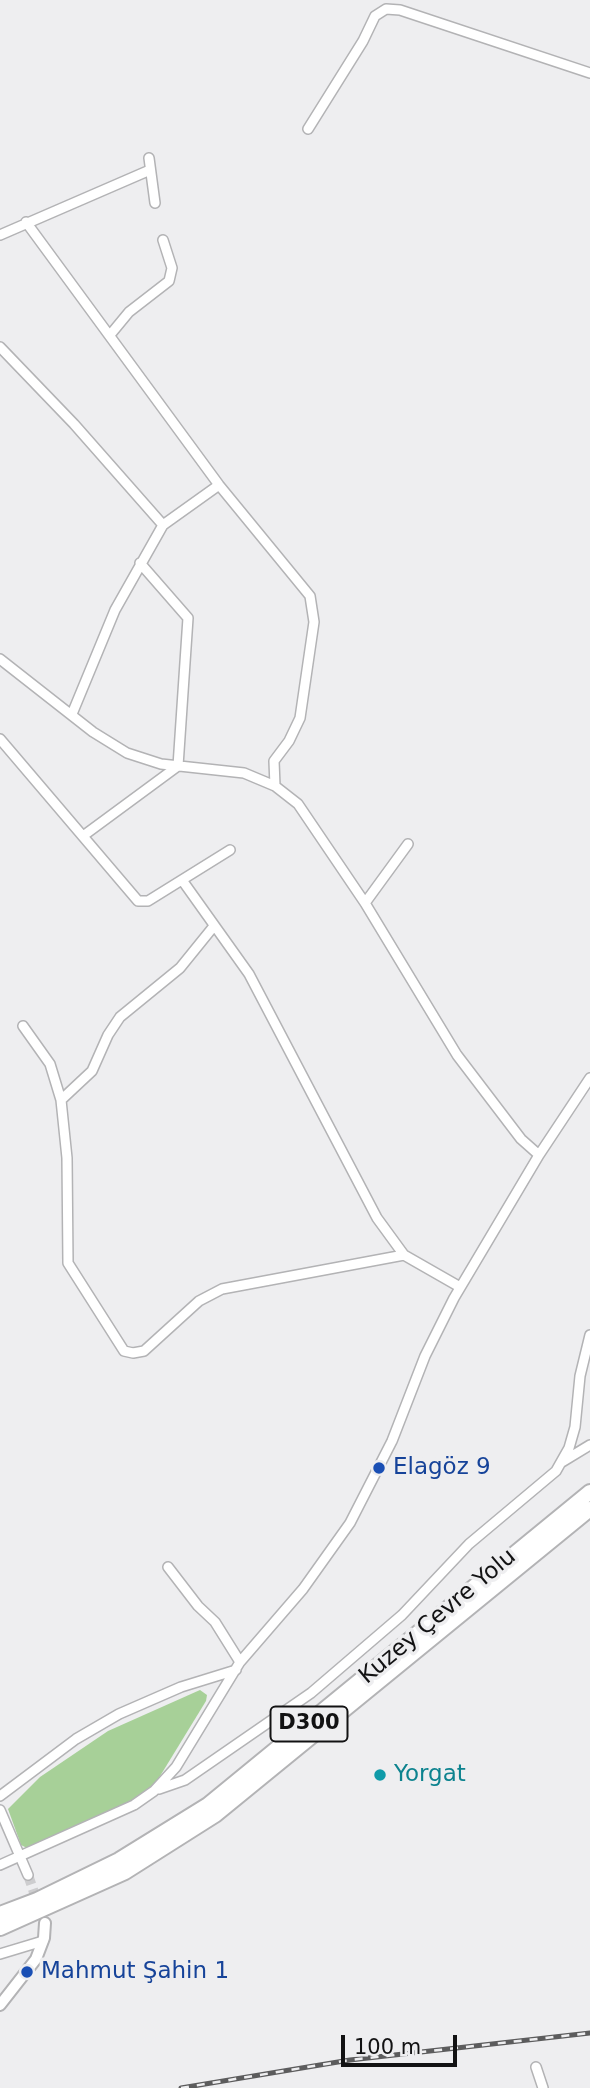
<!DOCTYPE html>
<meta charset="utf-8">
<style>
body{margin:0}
#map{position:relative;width:590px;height:2088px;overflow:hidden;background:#eeeef0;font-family:"DejaVu Sans",sans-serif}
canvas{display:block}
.scale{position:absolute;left:341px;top:2035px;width:116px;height:32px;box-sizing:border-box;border:4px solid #121213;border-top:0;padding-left:9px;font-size:21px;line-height:24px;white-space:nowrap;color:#121213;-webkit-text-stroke:5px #eeeef0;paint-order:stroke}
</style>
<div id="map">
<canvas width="590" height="2088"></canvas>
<div class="scale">100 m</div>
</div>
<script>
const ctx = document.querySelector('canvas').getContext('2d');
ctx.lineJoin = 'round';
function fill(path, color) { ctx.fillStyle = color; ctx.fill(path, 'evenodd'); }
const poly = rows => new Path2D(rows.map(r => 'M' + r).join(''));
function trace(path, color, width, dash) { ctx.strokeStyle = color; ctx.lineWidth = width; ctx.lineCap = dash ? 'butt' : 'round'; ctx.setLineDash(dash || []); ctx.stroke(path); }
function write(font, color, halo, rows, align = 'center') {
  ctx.font = font + ' "DejaVu Sans",sans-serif'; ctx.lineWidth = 7; ctx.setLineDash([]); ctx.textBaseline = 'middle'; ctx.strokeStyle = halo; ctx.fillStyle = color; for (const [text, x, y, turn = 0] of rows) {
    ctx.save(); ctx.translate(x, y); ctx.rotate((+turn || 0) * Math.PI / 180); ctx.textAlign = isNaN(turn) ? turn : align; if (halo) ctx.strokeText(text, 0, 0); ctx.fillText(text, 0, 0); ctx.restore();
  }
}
fill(poly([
 [200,1690,207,1695,206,1701,154,1786,138,1799,27,1848,21,1845,8,1809,40,1777,108,1731]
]), '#a7d098');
trace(poly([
 [28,1875,39,1907]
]), '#cdcdcf', 10, [10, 5]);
const minor = poly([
 [308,129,363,41,375,16,386,9,400,10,590,73],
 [149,158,155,203],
 [26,222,219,485,310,596,314,622,300,718,289,741,274,761,275,786],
 [0,235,150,170],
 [110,335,129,312,169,281,172,268,163,240],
 [0,347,74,424,163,525,115,610,72,714],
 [163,525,219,485],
 [0,659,93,732,127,753,161,764,244,773,275,786,298,804,365,903,457,1055,521,1139,539,1155],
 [0,739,138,901,148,901,230,850],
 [83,836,178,766,188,618,140,563],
 [182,880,249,974,377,1218,404,1255,460,1287],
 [365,903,408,844],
 [23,1026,50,1064,61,1100,67,1158,68,1263,124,1351,133,1353,144,1351,199,1301,222,1289,404,1255],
 [61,1100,92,1071,108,1035,120,1017,180,968,214,926],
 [562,1462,590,1445],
 [168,1567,198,1606,215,1622,240,1662],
 [159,1789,185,1780,311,1693,402,1615,469,1544,556,1471,569,1448,575,1427,580,1376,590,1335],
 [0,1796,76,1739,119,1714,181,1687,236,1670],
 [0,1810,28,1875],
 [0,1865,134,1805,154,1791,176,1767,240,1662,303,1589,350,1523,392,1441,425,1356,454,1298,539,1155,590,1078],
 [0,1954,43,1941],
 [536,2067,543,2088]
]);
const tertiary = poly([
 [0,2005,36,1959,44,1938,45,1923]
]);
const trunk = poly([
 [0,1914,37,1900,119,1860,208,1805,590,1492],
 [0,1928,125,1872,215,1815,590,1509]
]);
trace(minor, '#b3b3b5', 12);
trace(tertiary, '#b3b3b5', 14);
trace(trunk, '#b3b3b5', 18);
trace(minor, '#fff', 9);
trace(tertiary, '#fff', 10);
trace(trunk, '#fff', 14);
const rail = poly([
 [181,2088,350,2060,590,2033]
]);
trace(rail, '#5c5c5d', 5);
trace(rail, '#eeeef0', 2.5, [8]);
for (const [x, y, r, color] of [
 [379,1468,7,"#1a4fb4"],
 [380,1775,7,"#0f9aa8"],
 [27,1972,7,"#1a4fb4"]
]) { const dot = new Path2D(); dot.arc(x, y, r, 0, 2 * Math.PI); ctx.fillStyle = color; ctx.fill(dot); trace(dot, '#eeeef0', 2.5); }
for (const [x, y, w] of [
 [309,1724,77]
]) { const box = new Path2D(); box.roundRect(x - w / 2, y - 17.5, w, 35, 5); ctx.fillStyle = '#eeeef0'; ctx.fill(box); trace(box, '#121213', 2); }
write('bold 21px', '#121213', null, [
 ["D300",309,1724]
]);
write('23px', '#164399', '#eeeef0', [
 ["Elagöz 9",393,1468],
 ["Mahmut Şahin 1",41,1972]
], 'left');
write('23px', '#121213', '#eeeef0', [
 ["Kuzey Çevre Yolu",438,1617,-40]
]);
write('23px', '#0d838f', '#eeeef0', [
 ["Yorgat",394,1775]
], 'left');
</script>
